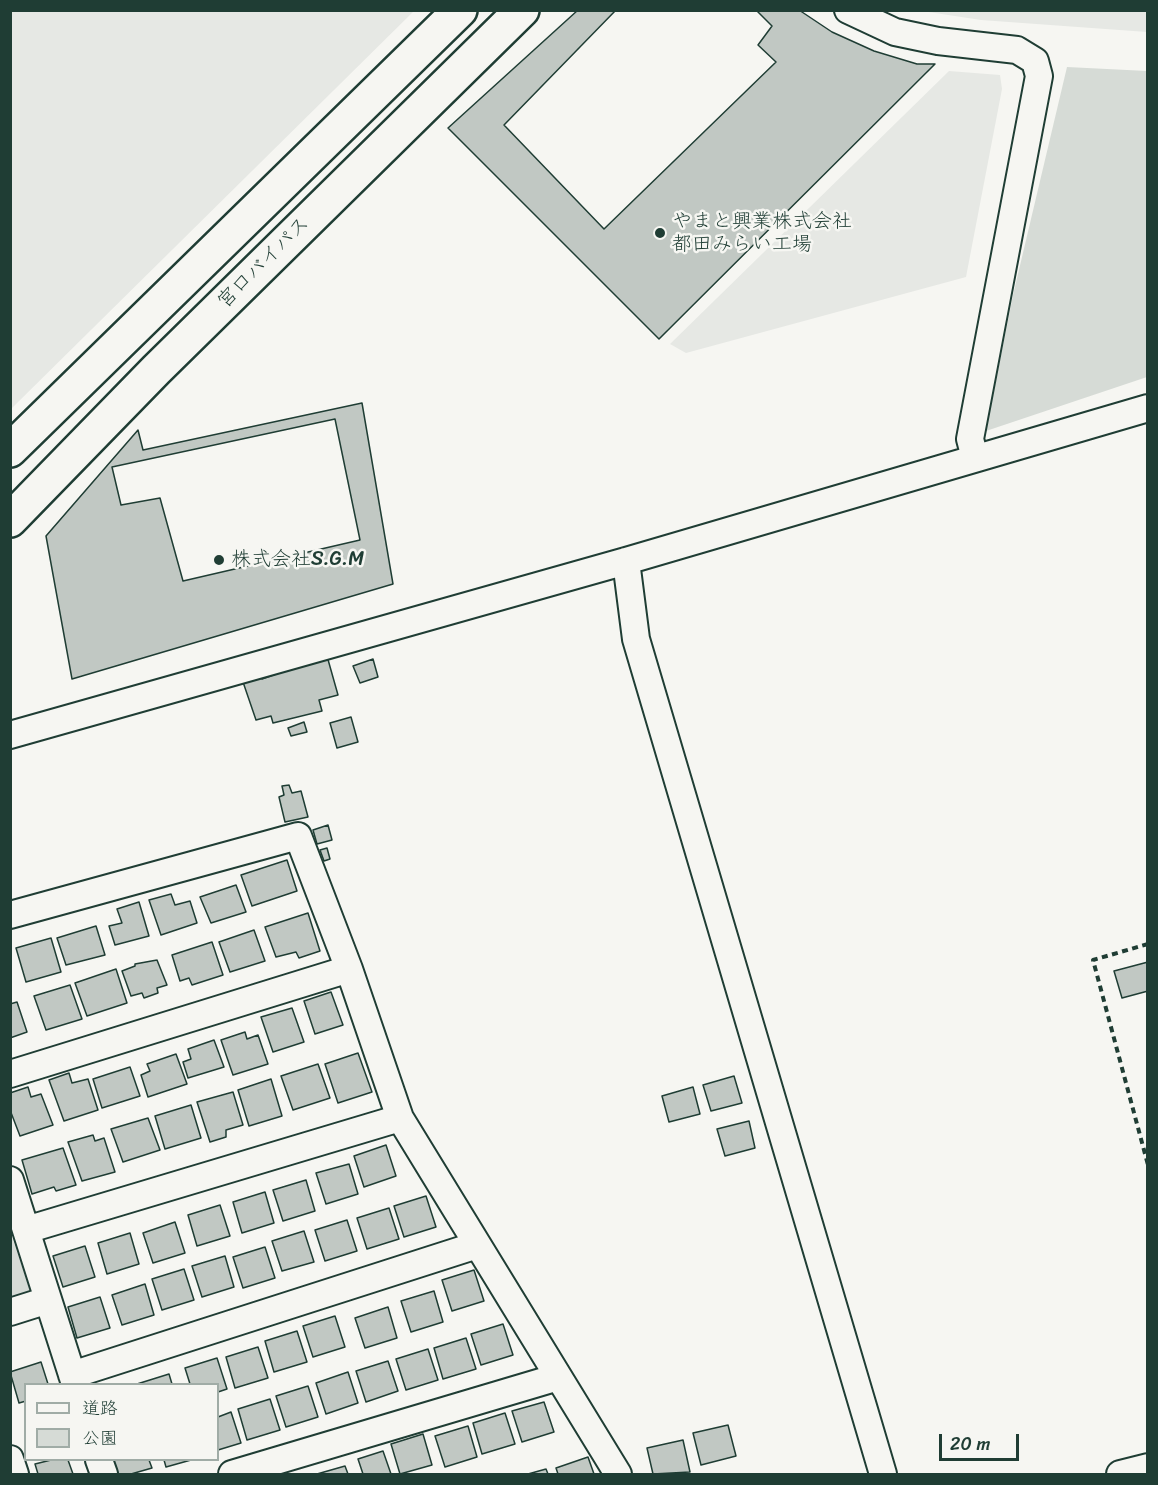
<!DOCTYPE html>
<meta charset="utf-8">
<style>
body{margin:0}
#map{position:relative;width:1158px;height:1485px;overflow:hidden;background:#f6f6f2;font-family:Sriracha,"Klee One",sans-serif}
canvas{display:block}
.frame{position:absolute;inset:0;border:12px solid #1f3d34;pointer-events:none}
.legend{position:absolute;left:24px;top:1383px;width:195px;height:78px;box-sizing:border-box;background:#f6f6f2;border:2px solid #a0aca6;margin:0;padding:8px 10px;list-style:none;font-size:18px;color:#1f3d34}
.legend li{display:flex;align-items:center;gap:12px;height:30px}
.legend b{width:30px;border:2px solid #a0aca6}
.scale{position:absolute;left:939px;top:1434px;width:80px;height:27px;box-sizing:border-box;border:3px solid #1f3d34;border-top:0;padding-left:8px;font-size:18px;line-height:21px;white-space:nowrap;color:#1f3d34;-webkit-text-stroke:4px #f6f6f2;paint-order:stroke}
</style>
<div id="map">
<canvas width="1158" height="1485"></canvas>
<div class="frame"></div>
<ul class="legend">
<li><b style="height:8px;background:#f6f6f2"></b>道路</li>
<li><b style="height:16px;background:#d6dbd6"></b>公園</li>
</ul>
<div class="scale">20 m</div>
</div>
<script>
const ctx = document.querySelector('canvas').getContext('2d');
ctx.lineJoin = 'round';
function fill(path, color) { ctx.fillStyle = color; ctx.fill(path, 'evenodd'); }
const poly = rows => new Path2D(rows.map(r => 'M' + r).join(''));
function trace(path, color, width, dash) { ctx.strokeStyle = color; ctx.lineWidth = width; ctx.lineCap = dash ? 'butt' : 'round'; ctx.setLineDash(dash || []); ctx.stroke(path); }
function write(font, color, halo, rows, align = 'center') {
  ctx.font = font + ' Sriracha,"Klee One",sans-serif'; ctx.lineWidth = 5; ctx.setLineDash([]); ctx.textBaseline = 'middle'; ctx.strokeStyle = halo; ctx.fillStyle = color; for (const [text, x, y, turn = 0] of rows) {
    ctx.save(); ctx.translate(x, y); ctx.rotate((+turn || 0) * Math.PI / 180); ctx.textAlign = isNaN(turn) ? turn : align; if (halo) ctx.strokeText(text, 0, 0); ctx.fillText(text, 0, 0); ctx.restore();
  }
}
fill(poly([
 [11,10,414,10,414,11,11,409],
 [922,11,1147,11,1147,32,981,20],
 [949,71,1000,75,1002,89,966,277,686,353,670,344]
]), '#e6e8e4');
fill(poly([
 [1067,67,1147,71,1147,377,986,431,1013,295],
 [10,1231,31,1293,10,1299]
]), '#d6dbd6');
const building = poly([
 [578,10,799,10,832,32,874,51,917,64,935,64,659,339,448,128,578,10],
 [616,10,756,10,772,26,758,45,776,62,604,229,504,125,616,10],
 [362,403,393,584,72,679,46,536,138,430,143,450,362,403],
 [335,419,360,540,183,581,160,498,121,505,112,467,335,419],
 [327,656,338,695,319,700,322,711,273,723,271,716,256,720,243,682,261,676,262,679,327,656],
 [373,659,378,677,360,683,353,666,373,659],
 [351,717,358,742,337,748,330,723,351,717],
 [304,722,307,732,291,736,288,728,304,722],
 [289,785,292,793,301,791,308,817,285,822,279,797,284,795,282,786,289,785],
 [328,825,332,840,317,844,313,830,328,825],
 [327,848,330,859,324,861,320,850,327,848],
 [287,860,297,891,252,906,241,875,287,860],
 [236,885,246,912,211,923,200,897,236,885],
 [171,894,175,905,190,901,197,923,161,935,149,900,171,894],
 [139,902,149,936,115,945,109,926,122,923,117,909,139,902],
 [308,913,320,951,299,958,296,952,276,957,265,927,308,913],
 [96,926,105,955,66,965,57,938,96,926],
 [254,930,265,961,230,972,219,942,254,930],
 [51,938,61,972,26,982,16,948,51,938],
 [212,942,223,975,192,985,189,978,180,981,172,955,212,942],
 [157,960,167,985,157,988,158,993,144,998,142,993,131,996,122,971,135,966,135,964,157,960],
 [1148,962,1148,991,1122,998,1114,971,1148,962],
 [116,969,127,1003,87,1016,75,983,116,969],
 [70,985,82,1019,46,1030,34,996,70,985],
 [331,992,343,1025,315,1034,304,1001,331,992],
 [17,1002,27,1032,10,1038,10,1004,17,1002],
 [292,1008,304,1042,273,1052,261,1017,292,1008],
 [245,1032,247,1039,258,1035,268,1064,233,1075,221,1040,245,1032],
 [214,1040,224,1067,188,1078,183,1062,191,1059,188,1049,214,1040],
 [358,1053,372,1092,338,1103,325,1064,358,1053],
 [176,1054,187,1084,148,1097,141,1075,150,1071,147,1064,176,1054],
 [318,1064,330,1098,293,1110,281,1076,318,1064],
 [130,1067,140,1096,102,1108,93,1079,130,1067],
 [69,1073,72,1083,88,1079,98,1110,64,1121,49,1080,69,1073],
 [734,1076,742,1103,711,1111,703,1085,734,1076],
 [271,1079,282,1116,249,1126,238,1090,271,1079],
 [28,1087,31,1097,41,1094,53,1125,20,1136,10,1110,10,1093,28,1087],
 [693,1087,700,1114,669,1122,662,1096,693,1087],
 [233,1092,243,1125,226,1130,226,1137,210,1142,197,1102,233,1092],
 [191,1105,201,1138,165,1149,155,1116,191,1105],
 [148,1118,160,1150,123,1162,111,1129,148,1118],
 [749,1121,755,1148,725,1156,717,1129,749,1121],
 [93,1135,95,1141,104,1138,115,1172,82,1181,68,1142,93,1135],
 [386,1145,396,1176,364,1187,354,1156,386,1145],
 [63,1148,76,1185,56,1191,54,1187,32,1194,22,1160,63,1148],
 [349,1164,358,1194,326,1204,316,1173,349,1164],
 [306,1180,315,1211,283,1221,273,1190,306,1180],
 [265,1192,274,1223,242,1233,233,1202,265,1192],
 [426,1196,436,1227,404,1237,394,1206,426,1196],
 [220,1205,230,1236,197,1246,188,1215,220,1205],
 [389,1208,399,1239,367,1249,357,1218,389,1208],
 [347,1220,357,1251,325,1261,315,1230,347,1220],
 [175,1222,185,1253,153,1263,143,1233,175,1222],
 [304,1231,314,1262,282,1271,272,1241,304,1231],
 [130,1233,139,1264,107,1274,98,1243,130,1233],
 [85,1246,95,1277,63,1287,53,1256,85,1246],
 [265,1247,275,1278,243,1288,233,1257,265,1247],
 [225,1256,234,1287,202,1297,192,1266,225,1256],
 [184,1269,194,1300,162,1310,152,1279,184,1269],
 [474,1270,484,1301,452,1311,442,1280,474,1270],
 [145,1284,154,1315,122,1325,112,1295,145,1284],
 [434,1291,443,1322,411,1332,401,1301,434,1291],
 [100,1297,110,1328,77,1338,68,1307,100,1297],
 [388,1307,397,1338,365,1348,355,1318,388,1307],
 [335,1316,345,1347,313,1357,303,1326,335,1316],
 [503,1324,513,1355,481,1365,471,1334,503,1324],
 [297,1331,307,1362,274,1372,265,1341,297,1331],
 [466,1338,476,1369,443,1379,434,1348,466,1338],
 [258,1347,268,1378,235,1388,226,1357,258,1347],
 [428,1349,438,1380,406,1390,396,1359,428,1349],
 [217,1358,227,1389,218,1392,218,1384,190,1384,185,1368,217,1358],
 [388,1361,398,1391,366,1402,356,1371,388,1361],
 [41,1362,48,1384,26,1384,26,1401,19,1403,10,1372,41,1362],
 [348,1372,358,1403,326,1414,316,1383,348,1372],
 [169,1374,172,1384,137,1384,169,1374],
 [308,1386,318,1417,286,1427,276,1396,308,1386],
 [270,1399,280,1430,247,1440,238,1409,270,1399],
 [544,1402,554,1432,522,1442,512,1411,544,1402],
 [231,1412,241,1443,218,1450,218,1417,231,1412],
 [505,1413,515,1444,482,1454,473,1423,505,1413],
 [728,1425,736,1456,701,1465,693,1433,728,1425],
 [468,1426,477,1457,445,1467,435,1436,468,1426],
 [423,1434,432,1465,400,1474,391,1444,423,1434],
 [683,1440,690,1472,653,1474,647,1448,683,1440],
 [383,1451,391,1474,363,1474,358,1459,383,1451],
 [588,1457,594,1474,558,1474,556,1468,588,1457],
 [51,1460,68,1460,73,1474,38,1474,35,1464,51,1460],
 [113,1460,149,1460,152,1468,131,1474,118,1474,113,1460],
 [164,1460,191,1460,166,1467,164,1460],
 [345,1466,348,1474,317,1474,345,1466],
 [546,1469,548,1474,528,1474,546,1469]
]);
fill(building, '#c1c8c3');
trace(building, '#1f3d34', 1.5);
const minor = poly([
 [848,10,895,32,938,41,1017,50,1035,61,1039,76,970,439,975,458],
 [626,561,636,639,883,1474],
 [10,735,626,561,1148,408],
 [10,915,298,836,349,969,400,1118,618,1474],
 [10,1074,349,969],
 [10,1180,75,1384],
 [26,1230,400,1118],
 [10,1312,48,1300],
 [72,1375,477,1245],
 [10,1459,15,1474],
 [99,1460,104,1474],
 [232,1474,558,1377],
 [1120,1474,1148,1467]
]);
const highway = poly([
 [10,450,460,10],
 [10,520,156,370,522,10]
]);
trace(minor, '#1f3d34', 30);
trace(highway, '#1f3d34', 38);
trace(poly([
 [1148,944,1093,960,1148,1165]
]), '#1f3d34', 4, [6, 4.5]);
trace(minor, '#f6f6f2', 26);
trace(highway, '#f6f6f2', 33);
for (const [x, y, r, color] of [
 [660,233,6,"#1f3d34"],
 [219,560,6,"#1f3d34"]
]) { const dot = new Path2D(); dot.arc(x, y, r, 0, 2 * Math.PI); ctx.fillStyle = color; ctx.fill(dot); trace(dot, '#f6f6f2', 2); }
write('20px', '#1f3d34', '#f6f6f2', [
 ["やまと興業株式会社",672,222],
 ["都田みらい工場",672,245],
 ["株式会社S.G.M",231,560]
], 'left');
write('20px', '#1f3d34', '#f6f6f2', [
 ["宮口バイパス",264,263,-45]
]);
</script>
